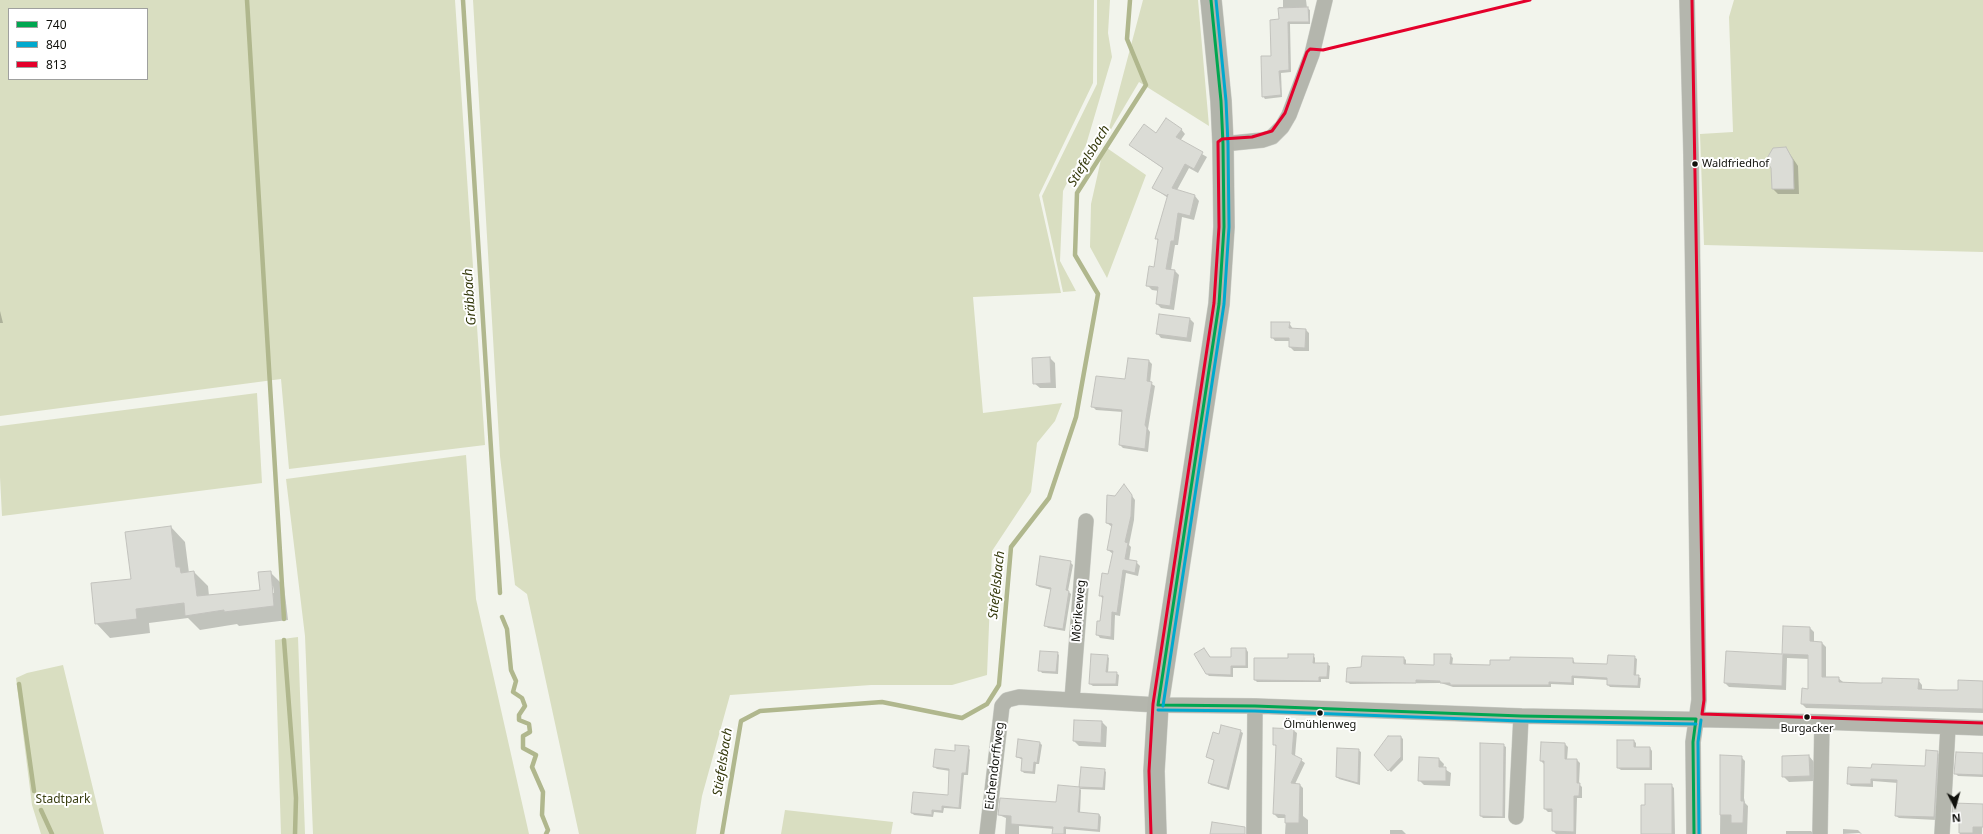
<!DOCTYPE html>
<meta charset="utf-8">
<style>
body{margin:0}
#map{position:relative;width:1983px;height:834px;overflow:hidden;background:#f2f4ec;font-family:"Noto Sans",sans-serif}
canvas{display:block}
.legend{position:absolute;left:8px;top:8px;width:140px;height:72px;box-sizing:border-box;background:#fff;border:1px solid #9fa09e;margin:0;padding:5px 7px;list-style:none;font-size:12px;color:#10110c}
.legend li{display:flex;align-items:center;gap:8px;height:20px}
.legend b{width:20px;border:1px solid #9fa09e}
.north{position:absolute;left:1935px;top:786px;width:40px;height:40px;-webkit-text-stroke:3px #fff;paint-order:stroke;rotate:174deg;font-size:11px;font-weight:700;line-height:16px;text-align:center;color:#10110c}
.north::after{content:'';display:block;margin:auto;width:14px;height:18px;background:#10110c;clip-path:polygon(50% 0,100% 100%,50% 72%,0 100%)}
</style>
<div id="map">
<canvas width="1983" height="834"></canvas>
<ul class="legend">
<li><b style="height:5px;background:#00a651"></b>740</li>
<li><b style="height:5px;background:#00a9ce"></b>840</li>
<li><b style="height:5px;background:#e4002b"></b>813</li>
</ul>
<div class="north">N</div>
</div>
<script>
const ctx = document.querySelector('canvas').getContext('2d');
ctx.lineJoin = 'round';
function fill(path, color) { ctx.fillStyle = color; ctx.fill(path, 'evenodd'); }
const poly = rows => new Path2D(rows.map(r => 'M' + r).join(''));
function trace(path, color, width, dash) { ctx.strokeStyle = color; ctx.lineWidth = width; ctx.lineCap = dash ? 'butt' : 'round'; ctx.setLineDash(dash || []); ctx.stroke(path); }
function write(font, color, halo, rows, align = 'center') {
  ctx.font = font + ' "Noto Sans",sans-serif'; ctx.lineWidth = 4; ctx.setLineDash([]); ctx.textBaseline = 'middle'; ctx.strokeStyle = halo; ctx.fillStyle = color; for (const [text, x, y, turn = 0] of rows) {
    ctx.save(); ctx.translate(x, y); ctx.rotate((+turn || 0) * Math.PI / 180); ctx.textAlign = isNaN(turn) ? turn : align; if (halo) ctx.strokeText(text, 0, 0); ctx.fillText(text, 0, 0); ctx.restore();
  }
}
fill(poly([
 [0,0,455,0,485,445,289,469,281,379,0,416],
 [9,9,147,9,147,79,9,79],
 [473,0,1094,0,1093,83,1039,195,1061,293,973,297,983,413,1062,403,1055,421,1037,443,1031,492,992,551,987,675,952,685,871,685,730,695,702,796,696,834,579,834,527,594,515,585,500,456],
 [1097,0,1110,0,1108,33,1112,57,1086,145,1063,191,1060,261,1076,291,1063,292,1042,196,1097,84],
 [1143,0,1198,0,1209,126,1139,82,1107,136],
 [1734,0,1983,0,1983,252,1704,245,1700,134,1733,132,1729,17],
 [1104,146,1146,175,1107,278,1090,247,1091,204],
 [257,393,262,483,2,516,0,477,0,426],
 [466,455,476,599,529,834,313,834,305,636,286,479],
 [298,637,305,834,281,834,275,640],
 [63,665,104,834,41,834,32,805,16,678,27,673],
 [785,810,893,822,891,834,781,834]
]), '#d9dec1');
fill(poly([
 [1283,0,1306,0,1307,8,1310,10,1310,24,1290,24,1291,72,1281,73,1282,97,1265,99,1263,96,1280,20,1279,7,1283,7],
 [1181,129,1185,134,1180,141,1207,157,1198,173,1189,168,1177,190,1195,196,1199,201,1194,220,1182,217,1178,245,1175,245,1171,270,1175,271,1179,275,1174,310,1161,308,1157,304,1159,291,1152,290,1147,285,1154,268,1159,241,1156,238,1168,198,1154,188,1164,169,1135,149,1157,134],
 [1786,148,1798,166,1799,194,1778,194,1773,189],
 [0,311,3,323,0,323],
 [1190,319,1194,323,1191,342,1161,338,1157,333],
 [1289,323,1293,329,1306,330,1309,333,1309,351,1294,351,1290,347,1290,341,1275,341,1272,337],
 [1050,358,1055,363,1056,388,1040,388,1034,383],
 [1149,361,1152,364,1150,383,1155,386,1148,429,1150,432,1148,452,1123,448,1120,445,1123,412,1096,410,1092,406],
 [1124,485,1135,500,1134,520,1129,545,1131,547,1129,561,1136,562,1140,566,1138,576,1126,573,1120,616,1115,615,1114,640,1100,638,1097,634,1101,622,1103,599,1100,595,1109,575,1113,554,1108,550,1112,527,1107,523,1115,497],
 [171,527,185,542,189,573,194,572,208,586,209,596,261,591,270,572,284,586,288,620,239,626,237,624,200,630,188,618,149,623,150,633,110,638,96,623,132,580],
 [271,586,273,586,274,593,272,593],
 [1070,562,1073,565,1068,591,1071,594,1065,631,1048,628,1046,626,1052,590,1039,587,1037,585],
 [1784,627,1810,628,1814,632,1814,642,1822,643,1826,647,1826,678,1838,678,1843,682,1883,684,1918,680,1922,685,1922,690,1959,691,1983,682,1983,713,1806,708,1802,704,1803,689,1809,690,1809,659,1787,658,1786,690,1729,687,1725,683,1726,652,1783,655],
 [1204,649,1211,658,1232,658,1246,649,1248,652,1248,668,1233,668,1233,677,1209,676,1206,673],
 [1057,653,1059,655,1058,674,1042,673,1040,670],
 [1313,655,1315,658,1315,664,1327,664,1330,666,1329,679,1321,679,1321,682,1257,682,1255,680,1289,659],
 [1450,655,1453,658,1452,666,1491,666,1573,659,1575,664,1608,665,1634,657,1637,659,1636,676,1641,678,1640,688,1610,687,1608,685,1608,680,1574,678,1574,685,1551,684,1551,687,1453,687,1441,683,1350,684,1347,681,1362,668,1404,658,1406,660,1406,665,1435,666],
 [1107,656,1109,658,1108,673,1116,673,1119,675,1118,686,1093,686,1090,684],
 [1102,722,1107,727,1106,747,1079,746,1074,741],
 [1293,730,1297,733,1295,756,1305,763,1295,784,1300,785,1303,788,1303,816,1308,820,1308,834,1285,834,1286,818,1278,818,1274,814,1276,746,1274,744],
 [1240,731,1243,733,1229,790,1211,785,1209,783,1215,761,1207,757,1220,735],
 [1401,737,1403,739,1403,760,1391,772,1375,755],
 [1618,741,1634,741,1636,743,1636,748,1650,748,1652,751,1652,770,1621,770,1618,768],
 [1040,743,1042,745,1039,764,1036,764,1035,774,1024,773,1022,771,1023,760,1017,757],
 [1565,744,1568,747,1567,760,1577,760,1580,763,1579,784,1582,787,1582,798,1577,798,1576,834,1556,834,1553,831,1553,812,1548,812,1545,809,1544,764,1541,761],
 [1503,745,1506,747,1505,818,1483,818,1481,816],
 [968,747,970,750,968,775,964,775,961,809,944,808,943,813,934,812,933,817,914,815,912,813,949,796,950,771,937,769,934,767,956,752],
 [1358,750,1361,752,1360,785,1339,779,1337,776],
 [1937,752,1940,755,1936,820,1899,818,1896,816,1898,783,1873,781,1873,787,1851,786,1848,783,1926,767],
 [1983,754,1983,777,1958,776,1955,773],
 [1721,756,1741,757,1745,761,1744,798,1745,803,1748,806,1747,834,1720,834],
 [1809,756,1814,762,1814,781,1789,782,1783,776],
 [1439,759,1444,764,1443,768,1451,773,1450,786,1424,785,1419,780],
 [1104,770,1106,772,1105,790,1080,789,1081,790,1080,813,1099,814,1101,817,1100,832,1066,829,1066,834,1053,834,1054,829,1019,826,1019,834,1005,834,1006,818,999,815,1057,804,1059,786,1082,788,1080,787],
 [1671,785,1674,788,1675,834,1642,834,1646,806],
 [1983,805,1982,834,1960,834,1960,821,1953,816],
 [1843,829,1858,830,1862,834,1859,833,1843,834],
 [1390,830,1402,830,1406,834,1390,834],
 [1786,831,1811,831,1814,834,1786,834]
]), '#0003');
trace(poly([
 [247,0,284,619],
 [463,0,500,593],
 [502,617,507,629,511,670,516,681,513,692,522,698,525,706,519,715,519,720,529,724,530,732,523,736,523,748,536,755,532,767,543,792,542,815,548,830,546,834],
 [284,640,296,798,295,834],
 [19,684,34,791],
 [41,810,52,834],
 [722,834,741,721,760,711,882,702,962,718,987,704,999,685,1011,547,1049,498,1076,417,1098,294,1075,255,1077,193,1146,85,1127,39,1130,0]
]), '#b0b78d', 4.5);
const building = poly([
 [1308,7,1309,22,1288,22,1289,70,1279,71,1281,95,1262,97,1261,56,1271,56,1270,20,1279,19,1278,8,1308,7],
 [1166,118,1182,129,1176,137,1203,152,1194,169,1185,164,1172,188,1195,195,1190,216,1178,213,1174,241,1171,241,1166,269,1175,270,1170,306,1156,304,1158,287,1146,286,1149,266,1154,267,1158,239,1155,239,1168,194,1167,196,1152,188,1163,168,1129,145,1144,124,1156,133,1166,118],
 [1786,147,1793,160,1794,189,1772,189,1771,168,1766,160,1773,148,1786,147],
 [1159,314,1190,318,1187,338,1156,334,1159,314],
 [1271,322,1290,322,1289,328,1306,329,1305,348,1289,347,1289,338,1271,338,1271,322],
 [1050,357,1051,383,1033,384,1032,358,1050,357],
 [1128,358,1149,360,1147,381,1152,382,1145,425,1147,428,1145,449,1119,445,1122,410,1091,407,1096,376,1125,379,1128,358],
 [1124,484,1132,495,1131,516,1125,542,1128,543,1125,559,1137,561,1135,573,1123,570,1117,613,1112,612,1111,637,1096,635,1097,621,1100,621,1103,596,1099,596,1102,573,1108,574,1113,551,1107,550,1112,524,1106,523,1107,495,1115,496,1124,484],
 [171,526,176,567,180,567,181,573,194,571,197,596,260,590,258,572,271,571,274,606,224,612,224,610,185,616,184,603,136,609,137,619,95,624,91,583,131,579,125,532,171,526],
 [1040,556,1071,561,1066,590,1069,591,1063,629,1044,626,1051,588,1036,585,1040,556],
 [1783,626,1810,627,1810,641,1822,642,1822,677,1839,677,1839,682,1860,683,1882,683,1882,678,1919,679,1918,689,1938,690,1958,690,1958,680,1983,681,1983,709,1801,704,1802,688,1808,689,1808,655,1783,654,1782,686,1724,683,1726,651,1782,654,1783,626],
 [1204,648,1210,657,1231,657,1231,648,1246,648,1246,666,1231,666,1231,675,1206,674,1194,654,1204,648],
 [1040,651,1058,652,1056,672,1038,671,1040,651],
 [1091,654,1108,655,1106,672,1117,672,1116,684,1089,684,1091,654],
 [1288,654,1314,654,1313,663,1328,663,1327,677,1319,677,1319,681,1254,680,1254,658,1288,658,1288,654],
 [1434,654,1451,654,1450,664,1490,665,1490,660,1510,660,1510,657,1573,658,1573,663,1607,664,1608,655,1635,656,1634,675,1639,675,1638,686,1607,685,1607,678,1572,676,1572,683,1549,682,1549,685,1450,685,1450,683,1440,683,1440,681,1416,680,1416,683,1346,682,1347,668,1361,667,1362,656,1404,657,1404,664,1434,665,1434,654],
 [1074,720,1102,721,1101,743,1073,741,1074,720],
 [1221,725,1241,730,1227,788,1208,783,1214,760,1206,757,1213,732,1219,734,1221,725],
 [1273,728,1294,729,1292,754,1302,759,1291,783,1300,784,1299,823,1285,823,1285,815,1273,814,1276,745,1273,745,1273,728],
 [1388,736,1401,736,1401,757,1388,771,1374,755,1388,736],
 [1018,739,1040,742,1037,763,1034,762,1033,772,1021,771,1022,758,1016,757,1018,739],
 [1617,740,1634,740,1634,747,1650,747,1650,768,1617,768,1617,740],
 [1541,742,1565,743,1565,759,1577,759,1577,783,1580,783,1579,796,1574,796,1574,832,1552,831,1552,809,1544,809,1544,761,1540,761,1541,742],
 [1480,743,1504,744,1503,817,1480,816,1480,743],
 [955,745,969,746,966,773,962,773,959,808,942,806,942,811,932,810,932,815,911,813,913,792,948,795,949,769,933,767,935,749,955,751,955,745],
 [1337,748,1359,749,1358,783,1336,777,1337,748],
 [1926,750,1938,751,1934,817,1895,816,1897,780,1871,779,1871,784,1847,784,1848,767,1871,768,1872,764,1925,766,1926,750],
 [1956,752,1983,753,1983,775,1954,774,1956,752],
 [1720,755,1742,756,1741,793,1741,801,1744,801,1743,823,1731,823,1731,815,1720,815,1720,755],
 [1809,755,1810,776,1782,777,1782,756,1809,755],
 [1419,757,1439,758,1439,767,1446,767,1446,781,1418,781,1419,757],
 [1081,767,1105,769,1103,788,1079,787,1081,767],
 [1645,784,1672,784,1672,834,1641,834,1641,805,1645,805,1645,784],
 [1058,785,1080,787,1078,812,1099,814,1098,830,1064,827,1064,834,1052,834,1053,827,1011,824,1011,816,998,815,1000,798,1056,802,1058,785],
 [1953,803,1983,804,1983,827,1973,827,1973,833,1959,833,1959,817,1952,817,1953,803],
 [1212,822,1245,827,1245,834,1210,834,1212,822]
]);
fill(building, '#dbdcd6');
trace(building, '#c2c2bd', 1);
const minor = poly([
 [1687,0,1691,155,1699,700,1693,742,1694,834],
 [1223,144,1263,140,1272,137,1282,127,1289,115,1312,54,1325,0],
 [1072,700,1086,521],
 [1516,817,1521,716],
 [987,834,1002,706,1007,700,1019,697,1158,705,1255,706,1521,716,1822,722,1983,728],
 [1254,834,1255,706],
 [1820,834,1822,722],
 [1942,834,1948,727]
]);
const secondary = poly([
 [1156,834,1154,771,1158,705,1219,304,1224,227,1223,144,1221,101,1211,0]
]);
trace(minor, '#cdcfc9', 16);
trace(secondary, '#cdcfc9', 22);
trace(minor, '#b4b6ad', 15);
trace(secondary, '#b2b4ab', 21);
trace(poly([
 [1158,705,1219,304,1224,227,1223,144,1221,101,1211,0],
 [1158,705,1255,706,1521,716,1696,719],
 [1694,834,1693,742,1696,719]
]), '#00a651', 3);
trace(poly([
 [1163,706,1224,304,1229,227,1228,144,1226,101,1216,0],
 [1158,710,1255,711,1521,721,1696,724],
 [1699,834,1698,742,1701,720]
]), '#00a9ce', 3);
trace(poly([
 [1692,0,1704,700,1702,714,1983,723],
 [1151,834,1149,771,1153,704,1214,303,1219,227,1218,142,1222,139,1252,137,1272,131,1285,113,1307,52,1310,49,1323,50,1530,0]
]), '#e4002b', 3);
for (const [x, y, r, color] of [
 [1695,164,3.5,"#10110c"],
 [1320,713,3.5,"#10110c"],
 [1807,717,3.5,"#10110c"]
]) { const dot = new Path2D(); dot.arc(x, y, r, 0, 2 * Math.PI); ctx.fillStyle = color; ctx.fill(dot); trace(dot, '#fff', 1.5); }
write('11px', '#10110c', '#fff', [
 ["Waldfriedhof",1702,164,"left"],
 ["Ölmühlenweg",1320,725],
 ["Burgacker",1807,729]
]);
write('12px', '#10110c', '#fff', [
 ["Mörikeweg",1079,611,-85],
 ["Eichendorffweg",995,766,-83]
]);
write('12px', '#3a3f12', '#fff', [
 ["Stadtpark",63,800]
]);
write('italic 13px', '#33380a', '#fff', [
 ["Stiefelsbach",1089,156,-59],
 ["Gräbbach",470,297,-94],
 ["Stiefelsbach",997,585,-84],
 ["Stiefelsbach",723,762,-81]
]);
</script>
